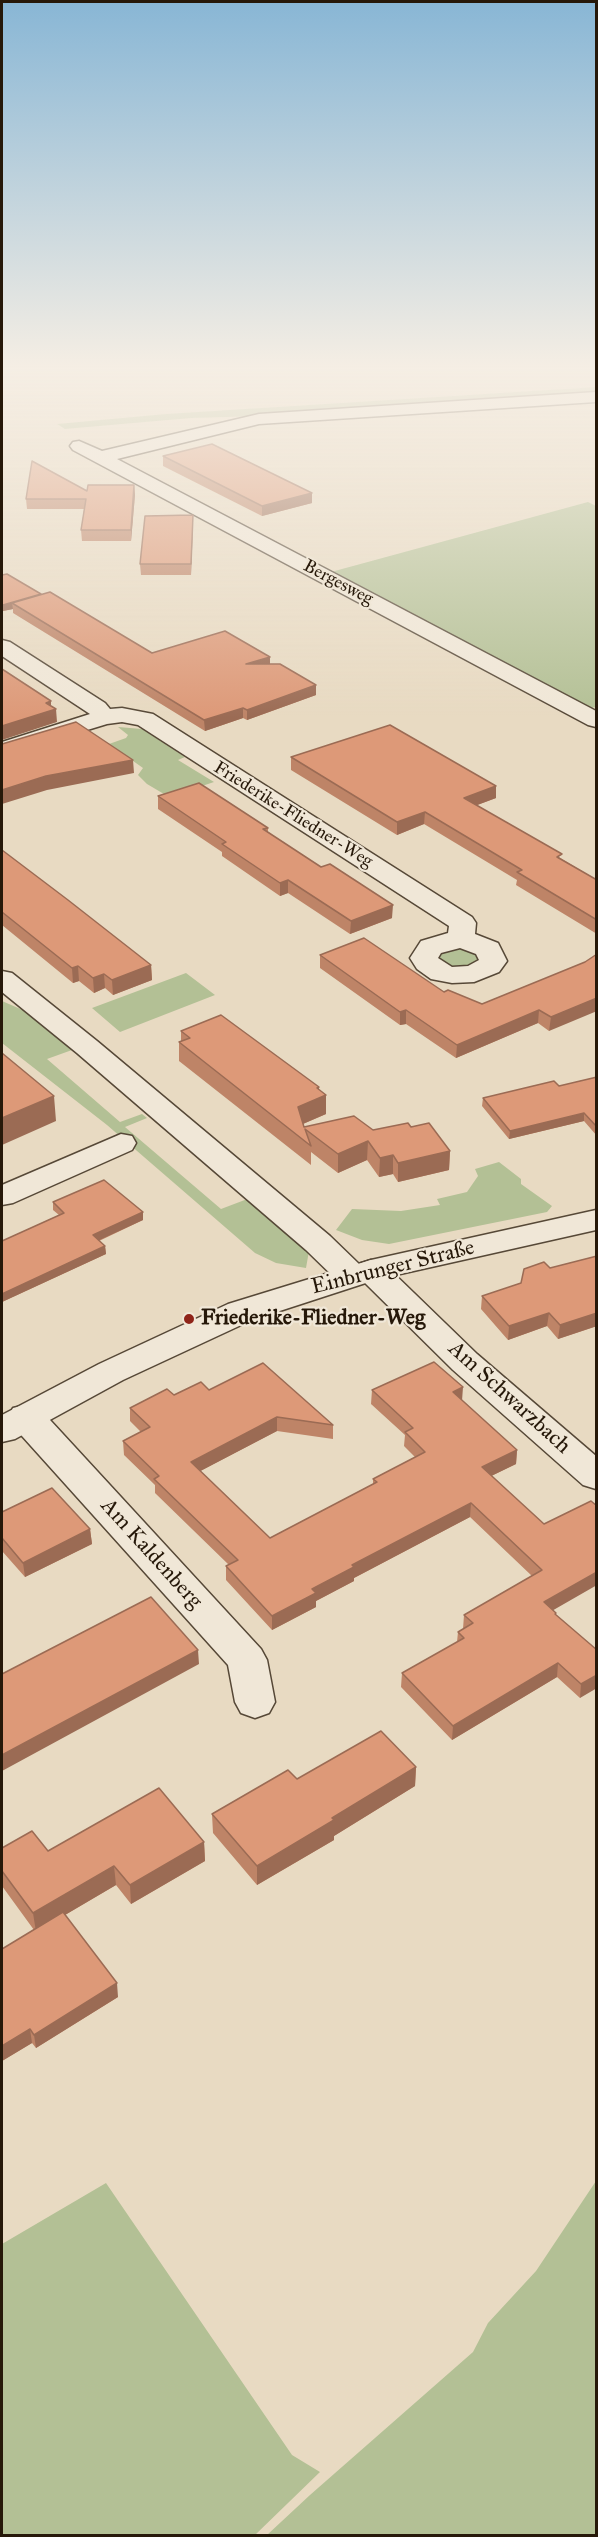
<!DOCTYPE html>
<meta charset="utf-8">
<style>
body{margin:0}
#map{position:relative;width:598px;height:2537px;overflow:hidden;background:#e8dac2;font-family:"IM FELL Great Primer",serif}
canvas{display:block}
.frame{position:absolute;inset:0;border:3px solid #261809;pointer-events:none}
</style>
<div id="map">
<canvas width="598" height="2537"></canvas>
<div class="frame"></div>
</div>
<script>
const ctx = document.querySelector('canvas').getContext('2d');
ctx.lineJoin = 'round';
function fill(path, color) { ctx.fillStyle = color; ctx.fill(path, 'evenodd'); }
const poly = rows => new Path2D(rows.map(r => 'M' + r).join(''));
function trace(path, color, width, dash) { ctx.strokeStyle = color; ctx.lineWidth = width; ctx.lineCap = dash ? 'butt' : 'round'; ctx.setLineDash(dash || []); ctx.stroke(path); }
function write(font, color, halo, rows, align = 'center') {
  ctx.font = font + ' "IM FELL Great Primer",serif'; ctx.lineWidth = 4.5; ctx.setLineDash([]); ctx.textBaseline = 'middle'; ctx.strokeStyle = halo; ctx.fillStyle = color; for (const [text, x, y, turn = 0] of rows) {
    ctx.save(); ctx.translate(x, y); ctx.rotate((+turn || 0) * Math.PI / 180); ctx.textAlign = isNaN(turn) ? turn : align; if (halo) ctx.strokeText(text, 0, 0); ctx.fillText(text, 0, 0); ctx.restore();
  }
}
fill(poly([
 [596,387,596,395,582,397,262,416,191,418,65,429,57,424,166,414],
 [588,502,596,506,596,707,587,709,331,572],
 [118,727,142,729,185,757,178,760,214,782,169,797,147,784,138,775,143,768,109,744,126,738,128,735],
 [461,946,478,952,480,961,469,968,450,968,438,959,437,954],
 [186,973,215,995,120,1032,92,1008],
 [2,1001,25,1011,72,1050,47,1059,120,1122,142,1114,147,1118,125,1127,221,1209,250,1198,309,1251,306,1268,276,1263,255,1253,107,1125,2,1043],
 [499,1162,521,1179,521,1184,552,1206,547,1212,389,1244,362,1240,336,1230,352,1209,401,1211,440,1205,437,1199,467,1192,478,1176,475,1169],
 [596,2181,596,2535,267,2535,310,2495,473,2352,488,2323,536,2271],
 [106,2183,292,2455,320,2472,255,2535,2,2535,2,2244]
]), '#b3c095');
const minor = poly([
 [596,392,596,402,259,424,117,459,596,711,596,727,588,725,73,450,70,446,73,442,79,441,102,451,259,414,596,392],
 [2,640,10,642,105,703,110,709,122,708,153,714,472,917,476,923,475,934,498,943,507,961,499,972,474,982,452,983,431,979,417,969,410,958,421,941,448,933,449,926,138,725,122,722,107,724,2,756,2,742,90,714,2,656,2,640],
 [460,948,476,954,479,960,468,966,452,967,438,958,441,953,460,948],
 [2,971,12,973,97,1041,330,1236,359,1264,371,1260,383,1263,477,1354,596,1456,596,1489,583,1485,453,1370,364,1282,352,1286,340,1283,306,1250,77,1053,2,992,2,971],
 [121,1134,132,1136,136,1143,132,1150,13,1203,2,1205,2,1185,121,1134],
 [26,1405,39,1408,261,1649,267,1660,275,1702,269,1713,255,1718,241,1713,235,1702,228,1665,13,1426,8,1417,13,1408,26,1405]
]);
const tertiary = poly([
 [596,1210,596,1230,378,1279,252,1320,123,1380,15,1439,2,1442,2,1415,99,1364,228,1304,371,1260,596,1210]
]);
trace(minor, '#564837', 3);
trace(tertiary, '#564837', 3);
fill(minor, '#f0e7d7');
fill(tertiary, '#f0e7d7');
fill(poly([
 [163,456,312,503,262,516,163,466],
 [134,485,135,495,131,541,82,541,81,530,84,509,27,509,26,499],
 [193,515,191,575,141,575,140,564],
 [2,575,41,594,152,653,270,664,316,695,247,720,243,718,205,731,13,613,13,609,3,611,2,610],
 [291,757,496,786,496,798,477,805,562,859,597,880,597,934,516,885,517,880,424,824,397,835,291,770],
 [158,796,268,828,268,832,392,918,350,934,288,893,280,896,222,856,222,852,158,809],
 [2,850,151,965,152,980,113,995,105,988,94,993,79,981,73,983,2,925],
 [320,955,482,1004,585,962,549,1031,538,1023,456,1058,406,1024,400,1025,320,968],
 [181,1031,319,1087,319,1090,326,1095,326,1114,303,1124,304,1127,373,1130,411,1127,450,1151,449,1170,398,1182,393,1174,379,1177,367,1160,338,1173,311,1152,311,1165,179,1061,179,1042,181,1041],
 [597,1077,597,1136,584,1121,509,1139,482,1106,483,1098,559,1086],
 [53,1202,143,1212,143,1220,99,1241,105,1246,106,1254,2,1302,2,1241,59,1215,53,1210],
 [597,1256,597,1326,558,1339,547,1326,508,1340,481,1309,482,1296,521,1283,550,1268],
 [209,1390,333,1425,333,1439,277,1431,200,1471,270,1538,373,1484,373,1479,415,1457,404,1446,405,1435,371,1404,372,1390,462,1400,517,1450,516,1464,491,1476,544,1524,553,1610,556,1613,556,1615,597,1650,580,1698,557,1677,452,1740,401,1687,402,1673,457,1642,458,1632,463,1629,464,1615,532,1576,470,1517,354,1578,354,1581,316,1601,316,1607,272,1630,226,1580,226,1566,229,1565,155,1493,155,1485,124,1455,123,1441,141,1432,130,1421,130,1408,174,1395],
 [2,1512,90,1529,92,1544,25,1577,2,1551],
 [416,1767,415,1786,334,1836,334,1840,257,1885,213,1833,212,1814,297,1779],
 [204,1842,205,1861,131,1904,116,1885,65,1915,118,1997,36,2048,32,2043,2,2061,2,1949,34,1930,2,1886,2,1848,48,1851]
]), '#be8467');
fill(poly([
 [134,485,135,495,131,541,131,530],
 [312,493,312,503,262,516,262,506],
 [193,515,193,526,191,575,191,564],
 [41,594,12,603,13,609,3,611,3,605],
 [270,657,270,667,246,664],
 [316,685,316,695,247,720,247,710],
 [51,701,51,710,56,709,57,722,2,740,2,726,46,703],
 [243,708,243,718,205,731,204,720],
 [133,760,134,773,47,790,2,804,2,790,46,776],
 [496,786,496,798,464,810,464,798],
 [425,812,424,824,397,835,397,822],
 [288,880,288,893,280,896,280,883],
 [393,905,392,918,350,934,351,921],
 [151,965,152,980,113,995,112,980],
 [78,966,79,981,73,983,72,968],
 [104,974,105,988,94,993,93,978],
 [597,998,597,1011,549,1031,551,1017],
 [406,1010,406,1024,400,1025,400,1012],
 [539,1010,538,1023,456,1058,457,1045],
 [319,1087,319,1098,326,1095,326,1114,298,1126,298,1107,317,1088],
 [54,1096,56,1121,2,1145,2,1118],
 [584,1113,584,1121,509,1139,510,1131],
 [368,1141,367,1160,338,1173,338,1154],
 [450,1151,449,1170,398,1182,398,1163],
 [393,1155,393,1174,379,1177,380,1158],
 [143,1212,143,1220,93,1243,93,1235],
 [105,1246,106,1254,2,1302,2,1294],
 [549,1313,547,1326,508,1340,509,1326],
 [597,1313,597,1326,558,1339,560,1325],
 [463,1387,462,1401,453,1392],
 [277,1417,277,1431,191,1476,191,1462],
 [517,1450,516,1464,481,1481,482,1467],
 [471,1503,470,1517,354,1578,354,1581,316,1601,316,1607,272,1630,272,1616,312,1589,352,1565],
 [90,1529,92,1544,25,1577,23,1563],
 [597,1572,597,1585,543,1616,544,1602],
 [198,1650,199,1664,2,1771,2,1755],
 [558,1663,557,1677,452,1740,453,1726],
 [597,1675,597,1688,580,1698,581,1684],
 [416,1767,415,1786,334,1836,334,1840,257,1885,257,1866,332,1818],
 [204,1842,205,1861,131,1904,130,1885],
 [114,1866,116,1885,36,1932,33,1913],
 [117,1983,118,1997,36,2048,34,2035],
 [30,2029,32,2043,2,2061,2,2046]
]), '#9b6b54');
const building = poly([
 [212,444,312,493,262,506,163,456,212,444],
 [32,461,87,491,88,485,134,485,131,530,81,530,86,499,26,499,32,461],
 [193,515,191,564,140,564,145,516,193,515],
 [7,574,41,594,3,605,2,604,2,575,7,574],
 [50,592,152,653,225,631,270,657,246,664,280,664,316,685,247,710,243,708,204,720,12,603,50,592],
 [2,669,51,701,46,703,56,709,2,726,2,669],
 [76,722,133,760,46,776,2,790,2,744,76,722],
 [390,725,496,786,464,798,562,854,557,857,597,880,597,920,517,872,522,870,425,812,397,822,291,757,390,725],
 [199,783,268,828,263,829,321,867,330,864,393,905,351,921,288,880,280,883,222,844,226,842,158,796,199,783],
 [2,850,68,900,151,965,112,980,104,974,93,978,78,966,72,968,2,912,2,850],
 [364,938,444,992,448,990,482,1004,585,962,597,954,597,998,551,1017,539,1010,457,1045,406,1010,400,1012,320,955,364,938],
 [221,1015,319,1087,317,1088,326,1095,298,1107,304,1127,354,1116,373,1130,408,1123,411,1127,429,1123,450,1151,398,1163,393,1155,380,1158,368,1141,338,1154,305,1129,311,1146,179,1042,190,1038,181,1031,221,1015],
 [2,1053,54,1096,2,1118,2,1053],
 [597,1077,597,1127,584,1113,510,1131,483,1098,554,1081,559,1086,597,1077],
 [104,1180,143,1212,93,1235,105,1246,2,1294,2,1241,64,1213,53,1202,104,1180],
 [597,1256,597,1313,560,1325,549,1313,509,1326,482,1296,521,1283,524,1269,544,1262,550,1268,597,1256],
 [434,1362,463,1387,453,1392,517,1450,482,1467,544,1524,591,1501,597,1506,597,1572,544,1602,556,1613,555,1614,597,1650,597,1675,581,1684,558,1663,453,1726,402,1673,464,1638,458,1632,473,1623,464,1615,542,1570,471,1503,352,1565,354,1567,312,1589,316,1593,272,1616,226,1566,238,1560,154,1479,159,1476,123,1441,150,1427,130,1408,167,1389,174,1395,201,1382,209,1390,263,1363,333,1425,277,1417,191,1462,270,1538,377,1482,373,1479,425,1452,405,1432,413,1428,372,1390,434,1362],
 [52,1488,90,1529,23,1563,2,1538,2,1512,52,1488],
 [151,1597,198,1650,2,1755,2,1674,151,1597],
 [381,1731,416,1767,332,1818,334,1820,257,1866,212,1814,288,1770,297,1779,381,1731],
 [159,1788,204,1842,130,1885,114,1866,33,1913,2,1871,2,1848,32,1831,48,1851,159,1788],
 [63,1912,117,1983,34,2035,30,2029,2,2046,2,1949,63,1912]
]);
fill(building, '#dd9978');
trace(building, '#9b6b54', 1.5);
const sky = ctx.createLinearGradient(0, 0, 0, 718);
sky.addColorStop(0, '#88b6d5');
sky.addColorStop(0.51, '#f5eee4');
sky.addColorStop(1, '#f5eee400');
ctx.fillStyle = sky;
ctx.fillRect(0, 0, 598, 718);
for (const [x, y, r, color] of [
 [189,1319,6,"#8f2418"]
]) { const dot = new Path2D(); dot.arc(x, y, r, 0, 2 * Math.PI); ctx.fillStyle = color; ctx.fill(dot); trace(dot, '#f0e7d7', 2); }
write('18px', '#261809', '#f0e7d7', [
 ["Bergesweg",338,583,28],
 ["Friederike-Fliedner-Weg",293,815,32]
]);
write('22px', '#261809', '#f0e7d7', [
 ["Einbrunger Straße",393,1268,-14],
 ["Am Schwarzbach",509,1398,42],
 ["Am Kaldenberg",151,1554,48]
]);
write('bold 22px', '#261809', '#f0e7d7', [
 ["Friederike-Fliedner-Weg",201,1319]
], 'left');
</script>
